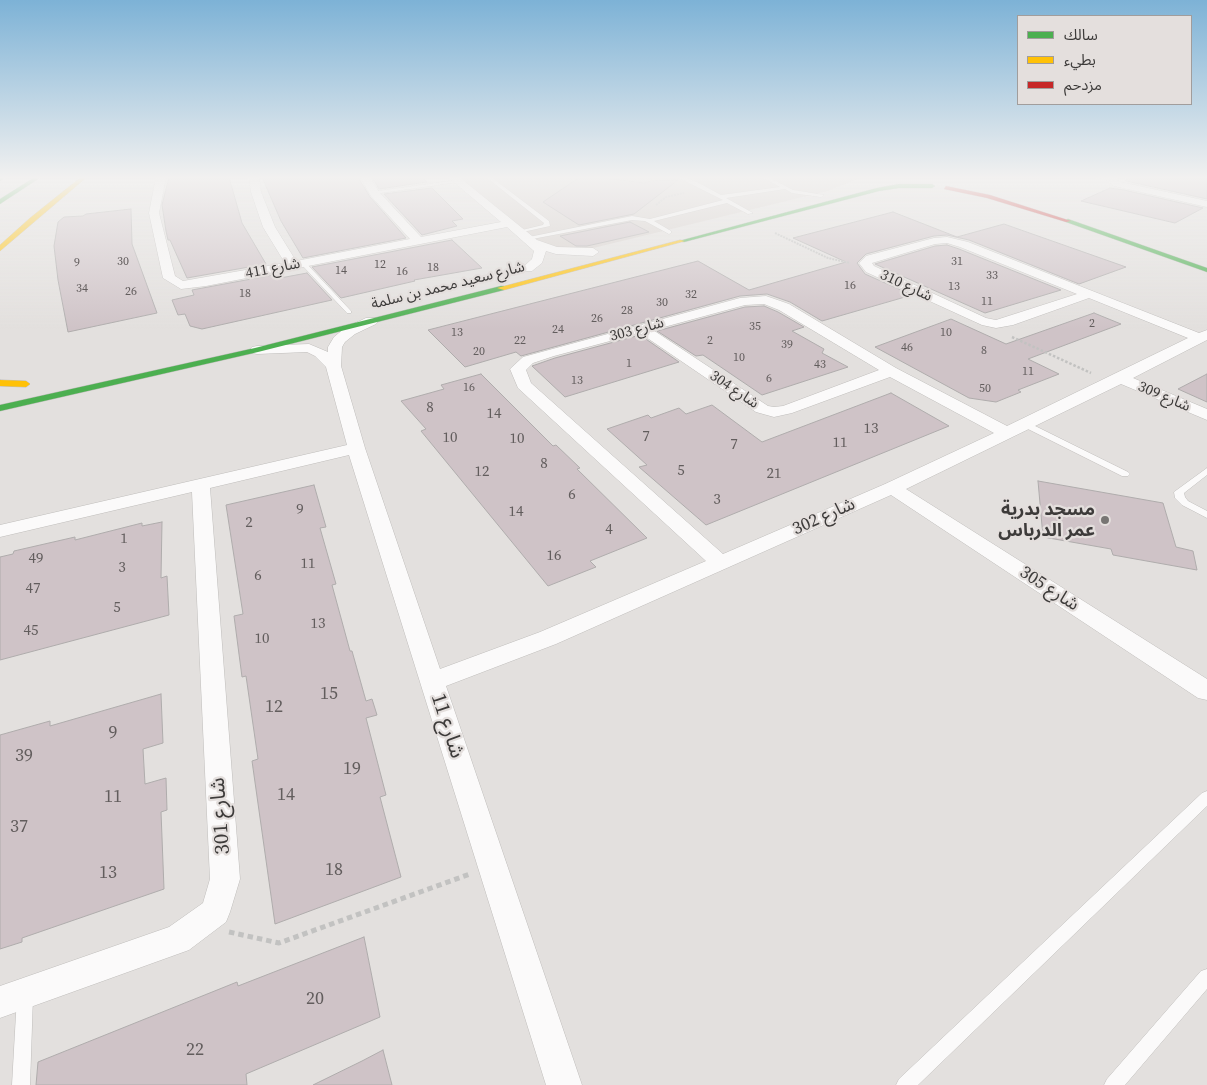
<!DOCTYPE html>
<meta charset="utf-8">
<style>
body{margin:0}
#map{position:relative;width:1207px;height:1085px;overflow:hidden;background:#e3e0de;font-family:"Source Serif 4","Noto Sans Arabic",serif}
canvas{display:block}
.legend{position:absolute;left:1017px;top:15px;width:175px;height:90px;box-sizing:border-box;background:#e4dfdd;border:1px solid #a19d9c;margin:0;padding:6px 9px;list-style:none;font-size:15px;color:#3d3b3a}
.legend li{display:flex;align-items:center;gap:10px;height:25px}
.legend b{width:25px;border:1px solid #a19d9c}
</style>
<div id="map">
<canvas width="1207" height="1085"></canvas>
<ul class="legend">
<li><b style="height:6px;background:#4caf50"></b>سالك</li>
<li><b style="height:6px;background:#ffc107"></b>بطيء</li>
<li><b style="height:6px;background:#c62828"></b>مزدحم</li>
</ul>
</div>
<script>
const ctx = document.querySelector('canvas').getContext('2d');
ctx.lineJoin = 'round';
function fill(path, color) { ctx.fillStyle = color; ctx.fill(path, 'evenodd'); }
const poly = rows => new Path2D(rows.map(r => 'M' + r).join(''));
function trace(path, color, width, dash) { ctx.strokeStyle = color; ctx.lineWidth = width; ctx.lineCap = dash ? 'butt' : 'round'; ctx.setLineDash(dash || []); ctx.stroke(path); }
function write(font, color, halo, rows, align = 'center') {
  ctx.font = font + ' "Source Serif 4","Noto Sans Arabic",serif'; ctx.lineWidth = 4.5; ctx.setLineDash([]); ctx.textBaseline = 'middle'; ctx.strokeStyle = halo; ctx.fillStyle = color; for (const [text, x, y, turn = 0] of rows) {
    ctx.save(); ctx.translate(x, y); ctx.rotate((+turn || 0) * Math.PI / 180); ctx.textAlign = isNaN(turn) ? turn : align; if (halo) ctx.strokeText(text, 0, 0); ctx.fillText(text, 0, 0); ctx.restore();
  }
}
fill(poly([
 [457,177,863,177,828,191,585,250,557,249,539,242]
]), '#d7d0cc');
const building = poly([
 [169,177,229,177,242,223,266,264,187,278,170,240,168,240,166,231,162,205,169,177],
 [262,177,358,177,370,197,406,238,303,258,281,221,262,177],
 [372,177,422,177,427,182,379,189,372,177],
 [580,177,597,177,644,183,651,181,678,180,634,214,579,225,543,202,580,177],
 [1126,177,1207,177,1207,199,1126,181,1126,177],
 [432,188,463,219,452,221,457,226,422,235,384,194,432,188],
 [1110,188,1124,190,1203,208,1175,223,1081,201,1110,188],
 [131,209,132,244,157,313,68,332,58,280,54,246,58,222,64,217,83,216,86,214,131,209],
 [893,212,957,237,1004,224,1126,267,1079,284,969,240,947,235,934,236,866,254,857,263,865,274,912,295,822,321,790,302,767,294,740,296,521,356,516,352,465,367,428,330,698,261,749,290,846,262,793,238,893,212],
 [630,222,649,232,587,246,576,246,560,236,630,222],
 [452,240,482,268,414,280,415,281,341,298,312,267,452,240],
 [947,245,959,249,1061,290,985,313,875,264,935,246,947,245],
 [307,273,332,300,202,329,190,326,185,314,178,315,172,300,194,295,192,290,273,275,275,279,307,273],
 [764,306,778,312,804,327,792,331,824,349,822,353,848,367,762,395,703,355,696,356,657,331,745,307,764,306],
 [1094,313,1121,324,1028,359,1059,374,1018,390,1021,392,996,402,969,398,875,347,951,319,1006,344,1094,313],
 [640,335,679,362,565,397,532,366,555,358,640,335],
 [481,374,553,446,556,445,580,468,577,469,647,538,590,561,596,567,548,586,421,431,426,429,401,401,444,389,441,385,481,374],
 [1207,374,1207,402,1178,389,1207,374],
 [891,393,949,426,706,525,639,467,647,465,607,429,648,415,651,418,679,408,686,414,712,405,762,442,891,393],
 [1038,481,1163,503,1176,547,1193,551,1197,570,1113,555,1111,549,1043,537,1038,481],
 [314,485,326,527,320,528,336,584,332,585,350,651,352,651,366,701,372,699,377,715,366,718,386,795,380,797,401,877,275,924,252,761,258,759,246,676,242,677,234,616,243,614,226,505,314,485],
 [162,522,161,578,167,576,169,615,0,660,0,557,13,554,14,551,75,537,75,540,142,523,142,526,162,522],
 [161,694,163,743,143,749,145,784,166,778,167,810,161,812,164,889,22,938,22,942,0,949,0,735,50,721,50,726,161,694],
 [364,937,380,1017,246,1074,247,1085,36,1085,38,1062,237,982,238,986,364,937],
 [383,1050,392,1085,313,1085,362,1061,383,1050]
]);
fill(building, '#cfc3c7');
trace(building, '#afacac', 1);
const lane = poly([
 [486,177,491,177,549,221,550,226,518,233,518,231,543,225,544,223,486,177],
 [677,177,683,177,697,182,721,195,780,187,762,177,768,177,793,190,824,195,821,197,792,193,785,189,726,198,753,213,748,214,727,203,654,221,671,231,671,233,669,234,645,221,632,220,527,240,524,238,632,216,650,219,723,200,677,177],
 [1092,177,1105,177,1112,179,1110,180,1092,177],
 [457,180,459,182,374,194,371,192,457,180],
 [301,262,305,262,351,311,351,313,347,313,301,264,301,262],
 [1025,421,1128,472,1130,474,1128,476,1122,476,1022,426,1022,422,1025,421],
 [1207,468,1207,475,1184,493,1185,497,1188,501,1207,511,1207,518,1182,505,1175,498,1174,492,1207,468],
 [1207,791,1207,806,918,1085,896,1085,899,1079,1202,793,1207,791],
 [1207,969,1207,989,1125,1085,1104,1085,1107,1079,1201,971,1207,969],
 [25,988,31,990,33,996,30,1085,12,1085,17,996,19,990,25,988]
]);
const street = poly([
 [156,177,166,177,159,213,175,276,183,281,285,263,263,227,251,192,249,177,259,177,261,192,275,227,296,261,410,239,371,196,360,177,370,177,379,192,421,237,501,222,448,177,459,177,537,240,557,247,593,248,599,252,593,256,556,254,546,251,542,263,532,271,524,271,522,268,532,259,534,251,507,227,206,286,181,289,163,278,149,213,156,177],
 [1107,177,1119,177,1117,179,1121,182,1207,201,1207,207,1114,186,1107,181,1105,179,1107,177],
 [947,237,968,242,1199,333,1207,330,1207,340,1205,341,1133,378,1207,409,1207,420,1121,384,906,489,1207,679,1207,700,1198,698,891,495,556,644,446,686,582,1085,546,1085,349,455,210,488,240,879,230,912,226,922,189,950,0,1018,0,986,169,927,203,903,210,879,192,492,0,537,0,525,347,445,326,367,315,356,307,352,257,354,252,353,250,350,252,347,257,346,309,344,328,352,328,347,334,337,345,328,366,318,376,318,378,321,376,324,355,334,345,342,342,347,341,366,365,448,440,669,540,632,706,561,518,388,510,369,523,357,740,298,766,296,789,304,896,368,1007,426,1188,338,1089,298,1013,325,996,328,982,325,866,272,859,263,866,256,934,238,947,237],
 [947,243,960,247,1077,294,996,320,986,318,874,266,872,263,935,244,947,243],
 [764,304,779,310,879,370,783,406,774,407,768,406,653,330,745,305,764,304],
 [640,333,756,412,774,417,792,413,890,377,994,433,885,484,723,554,531,383,526,370,533,363,554,356,640,333]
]);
const fast = poly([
 [0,177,6,177,0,181,0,177],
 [35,177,41,177,0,204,0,199,35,177],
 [899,184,932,184,935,186,932,188,899,188,879,191,684,242,679,241,877,188,899,184],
 [1068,219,1207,268,1207,272,1066,222,1066,220,1068,219],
 [501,286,504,286,504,290,258,352,0,411,0,405,255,348,501,286]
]);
const slow = poly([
 [81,177,87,177,0,251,0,245,30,218,81,177],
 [680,240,685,241,504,290,497,288,680,240],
 [0,380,26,381,30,384,26,387,0,386,0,380]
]);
const jam = poly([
 [946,186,990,195,1071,221,1066,222,987,198,944,189,946,186]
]);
trace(lane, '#bfbdbb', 1);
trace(street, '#bfbdbb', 1);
trace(fast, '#bfbdbb', 1);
trace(slow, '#bfbdbb', 1);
trace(jam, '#bfbdbb', 1);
trace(poly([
 [656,205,666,197,684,193],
 [775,233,828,258,850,263]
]), '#c2c2c1', 2, [2, 1]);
trace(poly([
 [1012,337,1091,373]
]), '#c2c2c1', 2.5, [2.5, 2]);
trace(poly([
 [229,932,279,943,470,874]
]), '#c2c2c1', 5, [5.5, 4]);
fill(lane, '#fbfafa');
fill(street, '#fbfafa');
fill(fast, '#4caf50');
fill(slow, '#ffc107');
fill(jam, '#c62828');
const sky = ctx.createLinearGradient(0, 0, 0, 329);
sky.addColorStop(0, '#7db2d6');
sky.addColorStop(0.54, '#f2f1f0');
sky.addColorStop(1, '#f2f1f000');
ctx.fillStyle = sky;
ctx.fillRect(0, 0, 1207, 329);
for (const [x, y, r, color] of [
 [1105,520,5,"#777573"]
]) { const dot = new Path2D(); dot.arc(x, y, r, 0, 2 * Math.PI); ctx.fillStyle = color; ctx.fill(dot); trace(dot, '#e4dfdd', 2); }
write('12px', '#625d5d', null, [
 ["30",123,262],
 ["31",957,262],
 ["9",77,263],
 ["12",380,265],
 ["18",433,268],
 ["14",341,271],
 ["16",402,272],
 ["33",992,276],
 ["16",850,286],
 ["13",954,287],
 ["34",82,289],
 ["26",131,292],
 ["18",245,294],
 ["32",691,295],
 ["11",987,302],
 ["30",662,303],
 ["28",627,311],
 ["26",597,319],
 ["2",1092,324],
 ["35",755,327],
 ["24",558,330],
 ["13",457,333],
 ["10",946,333],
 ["22",520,341],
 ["2",710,341],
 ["39",787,345],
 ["46",907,348],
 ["8",984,351],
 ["20",479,352],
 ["10",739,358],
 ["1",629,364],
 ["43",820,365],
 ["11",1028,372],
 ["6",769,379],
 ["13",577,381],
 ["16",469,388],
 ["50",985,389]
]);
write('15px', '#3d3b3a', '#e4dfdd', [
 ["شارع 411",273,269,-11],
 ["شارع سعيد محمد بن سلمة",448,286,-14],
 ["شارع 310",906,286,25],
 ["شارع 303",637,330,-15],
 ["شارع 304",734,390,34],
 ["شارع 309",1164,397,23]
]);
write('15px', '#625d5d', null, [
 ["8",430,408],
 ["14",494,414],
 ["13",871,429],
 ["7",646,437],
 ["10",450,438],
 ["10",517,439],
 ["11",840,443],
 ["7",734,445],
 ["8",544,464],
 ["5",681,471],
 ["12",482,472],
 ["21",774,474],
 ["6",572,495],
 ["3",717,500],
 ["9",300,510],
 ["14",516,512],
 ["2",249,523],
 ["4",609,530],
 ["1",124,539],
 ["16",554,556],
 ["49",36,559],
 ["11",308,564],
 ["3",122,568],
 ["6",258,576],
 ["47",33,589],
 ["5",117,608],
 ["13",318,624],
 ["45",31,631],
 ["10",262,639]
]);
write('bold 18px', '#3d3b3a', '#e4dfdd', [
 ["مسجد بدرية",1095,510],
 ["عمر الدرباس",1095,531]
], 'right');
write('18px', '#3d3b3a', '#e4dfdd', [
 ["شارع 302",824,517,-24],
 ["شارع 305",1049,589,33]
]);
write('18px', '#625d5d', null, [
 ["15",329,694],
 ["12",274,707],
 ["9",113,733],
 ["39",24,756],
 ["19",352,769],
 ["14",286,795],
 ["11",113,797],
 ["37",19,827],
 ["18",334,870],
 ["13",108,873],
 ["20",315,999],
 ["22",195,1050]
]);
write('21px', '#3d3b3a', '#e4dfdd', [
 ["شارع 11",447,726,72],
 ["شارع 301",221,816,-94]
]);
</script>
